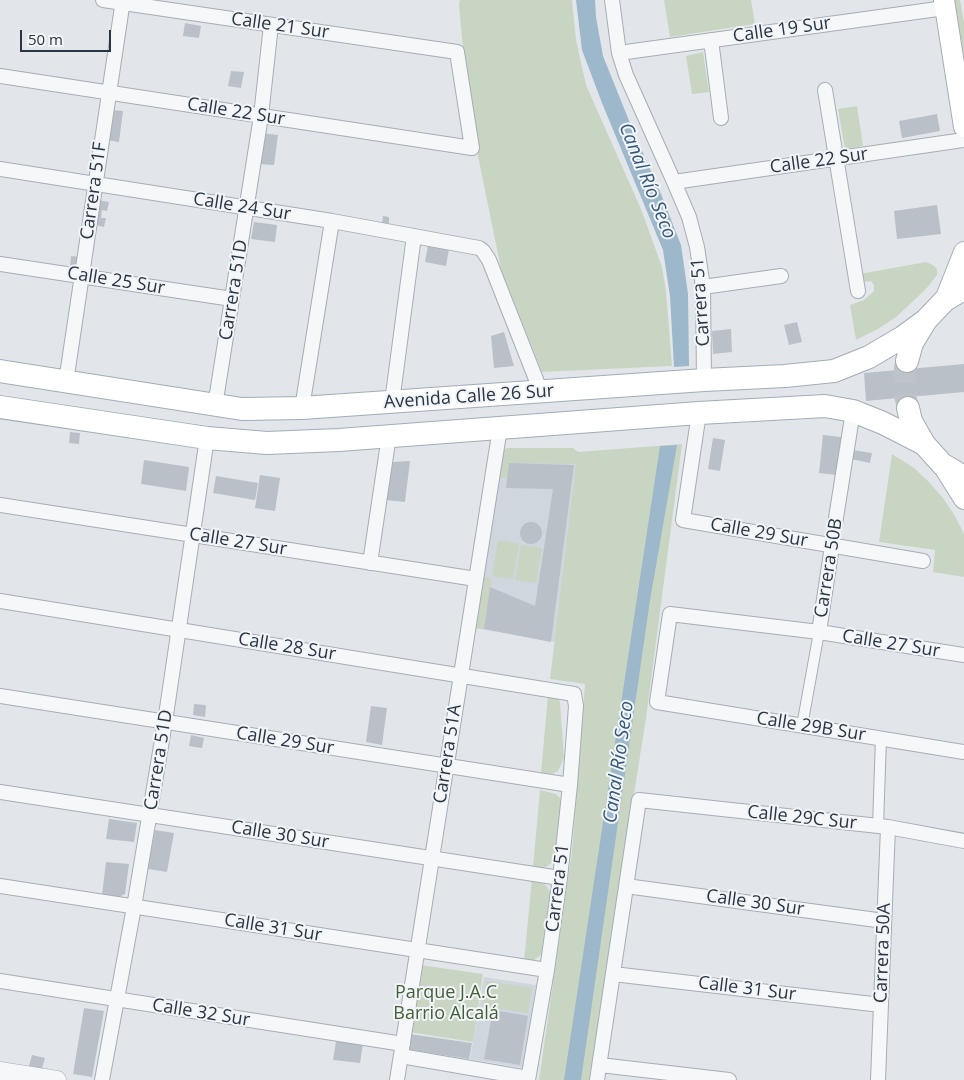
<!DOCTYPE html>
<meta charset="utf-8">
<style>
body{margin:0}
#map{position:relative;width:964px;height:1080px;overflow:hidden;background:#e2e6eb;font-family:"Open Sans",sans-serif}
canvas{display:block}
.scale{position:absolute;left:20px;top:30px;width:91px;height:22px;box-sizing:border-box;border:2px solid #2a3543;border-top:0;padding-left:6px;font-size:15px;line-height:18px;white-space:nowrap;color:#2a3543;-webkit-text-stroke:4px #f2f5f8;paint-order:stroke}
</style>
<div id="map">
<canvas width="964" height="1080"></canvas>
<div class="scale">50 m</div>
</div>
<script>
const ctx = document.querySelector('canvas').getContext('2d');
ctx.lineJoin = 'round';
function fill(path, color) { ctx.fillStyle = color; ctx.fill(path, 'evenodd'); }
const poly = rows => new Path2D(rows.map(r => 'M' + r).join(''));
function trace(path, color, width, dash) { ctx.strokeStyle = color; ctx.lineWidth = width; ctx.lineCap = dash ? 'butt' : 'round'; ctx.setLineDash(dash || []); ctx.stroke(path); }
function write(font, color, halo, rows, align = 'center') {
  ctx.font = font + ' "Open Sans",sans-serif'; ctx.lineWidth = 4; ctx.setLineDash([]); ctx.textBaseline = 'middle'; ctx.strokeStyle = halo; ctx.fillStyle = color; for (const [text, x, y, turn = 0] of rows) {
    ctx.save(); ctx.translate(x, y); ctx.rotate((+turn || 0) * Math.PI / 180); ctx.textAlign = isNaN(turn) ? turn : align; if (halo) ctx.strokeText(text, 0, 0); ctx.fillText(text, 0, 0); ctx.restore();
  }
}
fill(poly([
 [507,448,573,448,578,452,555,642,475,628,500,453],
 [484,977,536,985,523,1068,470,1059]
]), '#d0d6dd');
fill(poly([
 [460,0,572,0,576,40,586,85,641,209,662,267,666,291,672,366,542,372,501,269,476,146,462,38,459,5],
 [664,0,751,0,755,24,670,37],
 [951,0,960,0,964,23,964,83],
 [703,52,709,92,692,94,686,56],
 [857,106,863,146,845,149,838,109],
 [926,262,933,265,937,269,937,275,926,289,896,317,878,329,856,340,850,305,864,300,874,291,874,285,871,281,862,282,860,274],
 [682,444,646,718,589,1080,539,1080,572,851,585,684,550,679,576,464,510,463,507,478,496,478,500,453,507,448,573,448,578,452],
 [892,454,914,468,929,482,943,498,955,516,964,534,964,577,933,572,935,550,879,542],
 [498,540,519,544,513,579,492,576],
 [521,545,542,548,536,583,515,580],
 [482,575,492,580,484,629,475,628],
 [548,695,559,699,560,703,564,758,558,771,552,774,541,773],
 [540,790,556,794,560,798,562,804,555,860,546,867,540,868,533,867],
 [532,879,542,882,546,886,550,891,552,897,545,950,541,955,531,962,524,961],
 [420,965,483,974,473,1042,409,1032],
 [486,981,532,988,528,1013,482,1006]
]), '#c9d5c3');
fill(poly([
 [576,0,595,0,596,17,603,56,632,128,661,194,681,245,688,294,689,366,674,367,670,296,663,250,602,103,582,50],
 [677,445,650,600,581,1080,564,1080,660,446]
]), '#9db7cb');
fill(poly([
 [185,23,201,26,199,38,183,36],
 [231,71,244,72,241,88,228,86],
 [111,110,123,111,119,142,107,140],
 [937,114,940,131,902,138,899,121],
 [262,133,278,135,274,165,259,164],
 [97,200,109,202,107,211,102,210,101,218,106,218,104,227,92,224],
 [937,205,941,234,897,239,894,211],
 [383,216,389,217,389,223,382,223],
 [254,222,277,225,275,242,251,239],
 [428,245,449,249,446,266,425,262],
 [71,256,80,257,78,267,70,267],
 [797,322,802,342,789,345,784,325],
 [731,329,732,352,713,354,712,331],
 [504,332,514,366,494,368,491,336],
 [964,364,964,392,866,401,864,373],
 [70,432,80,433,79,444,69,443],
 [823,435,841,437,837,475,819,473],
 [713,438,725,440,720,471,708,469],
 [853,450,872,453,870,463,851,459],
 [144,460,189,467,186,491,141,484],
 [410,461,405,502,386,500,393,462],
 [509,463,574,465,551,642,484,629,490,587,535,606,553,489,506,488],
 [260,475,280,478,275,511,255,508],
 [216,476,258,483,255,500,213,493],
 '520 533a11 11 0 1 1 22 0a11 11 0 1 1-22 0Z',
 [194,704,206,705,205,717,193,715],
 [371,706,387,708,382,745,366,742],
 [191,735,204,738,202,748,189,746],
 [109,819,137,823,134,842,106,839],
 [155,830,174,833,167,872,148,869],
 [106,862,129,864,125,894,119,897,102,895],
 [84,1008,104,1011,92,1077,73,1074],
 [493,1010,528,1016,520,1065,484,1059],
 [409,1034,472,1043,469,1059,406,1049],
 [336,1041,363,1044,360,1063,333,1060],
 [32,1055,45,1058,42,1069,29,1066]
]), '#b9c0c8');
trace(poly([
 [907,361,905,368,905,395,908,408]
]), '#bdc3c9', 22, [22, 11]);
const pedestrian = poly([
 [832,546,835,524],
 [802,726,819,632],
 [878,826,881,738]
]);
const minor = poly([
 [612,0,619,53,626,75,674,182,689,217,697,247,703,287,704,380],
 [711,40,721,118],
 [619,53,945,8],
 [0,76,472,148,457,52,103,0],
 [825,90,858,291],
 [0,169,332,221,479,248,483,251,489,260,541,392],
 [674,182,964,140],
 [0,264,232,299],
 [703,287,781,276],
 [66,382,123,0],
 [392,402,414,236],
 [215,406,261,116,271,25],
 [302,408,332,221],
 [699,413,683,520,923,561],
 [0,505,476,579],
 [835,524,853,411],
 [370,563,389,436],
 [0,601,574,694,576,706,570,785,560,878,547,970,528,1080],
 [819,632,832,546],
 [964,655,819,632,670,614,657,702,964,752],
 [0,696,570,785],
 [0,792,560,878],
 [0,886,547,970],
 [626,886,884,921],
 [613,974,881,1005],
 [0,981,403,1044],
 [401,1056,528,1078],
 [600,1065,729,1080],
 [102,1080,134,907,165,722,207,438],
 [397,1080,500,428],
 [597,1080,639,800,888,827,964,841],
 [878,1080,888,827]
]);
const tertiary = poly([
 [0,1071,57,1080]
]);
const secondary = poly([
 [944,0,964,127],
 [945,300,964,252],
 [942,464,964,499]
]);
const primary = poly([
 [907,361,912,343,926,320,945,300,964,289],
 [0,371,242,409,302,408,704,380,785,376,834,371,869,357,903,337,926,320],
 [0,407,207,438,267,443,339,440,699,413,825,406,853,411,883,423,924,444],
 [908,408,911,421,924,444,942,464,964,477]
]);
trace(pedestrian, '#a7adb5', 12);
trace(minor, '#a7adb5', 16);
trace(tertiary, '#a7adb5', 19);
trace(secondary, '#a7adb5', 22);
trace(primary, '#a1acb7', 24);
trace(pedestrian, '#f5f7f9', 10);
trace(minor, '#f5f7f9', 14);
trace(tertiary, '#f5f7f9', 18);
trace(secondary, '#fff', 20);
trace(primary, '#fff', 22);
write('18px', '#2a3543', '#f2f5f8', [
 ["Calle 21 Sur",280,26,8],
 ["Calle 19 Sur",782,30,-8],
 ["Calle 22 Sur",236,112,9],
 ["Calle 22 Sur",819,161,-8],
 ["Carrera 51F",94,191,-82],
 ["Calle 24 Sur",242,207,9],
 ["Calle 25 Sur",116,281,9],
 ["Carrera 51D",234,290,-81],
 ["Carrera 51",701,302,-94],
 ["Avenida Calle 26 Sur",469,397,-4],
 ["Calle 29 Sur",759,533,10],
 ["Calle 27 Sur",238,542,9],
 ["Carrera 50B",829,568,-81],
 ["Calle 27 Sur",891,644,9],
 ["Calle 28 Sur",287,647,9],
 ["Calle 29B Sur",811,727,9],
 ["Calle 29 Sur",285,741,9],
 ["Carrera 51A",448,754,-81],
 ["Carrera 51D",159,760,-81],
 ["Calle 29C Sur",802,818,6],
 ["Calle 30 Sur",280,835,9],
 ["Carrera 51",558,888,-83],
 ["Calle 30 Sur",755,903,8],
 ["Calle 31 Sur",273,928,9],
 ["Carrera 50A",883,953,-88],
 ["Calle 31 Sur",747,989,7],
 ["Calle 32 Sur",201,1013,9]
]);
write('18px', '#425f37', '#f2f5f8', [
 ["Parque J.A.C",446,993],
 ["Barrio Alcalá",446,1014]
]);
write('italic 19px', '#335878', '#f2f5f8', [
 ["Canal Río Seco",647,181,68],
 ["Canal Río Seco",619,762,-82]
]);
</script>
